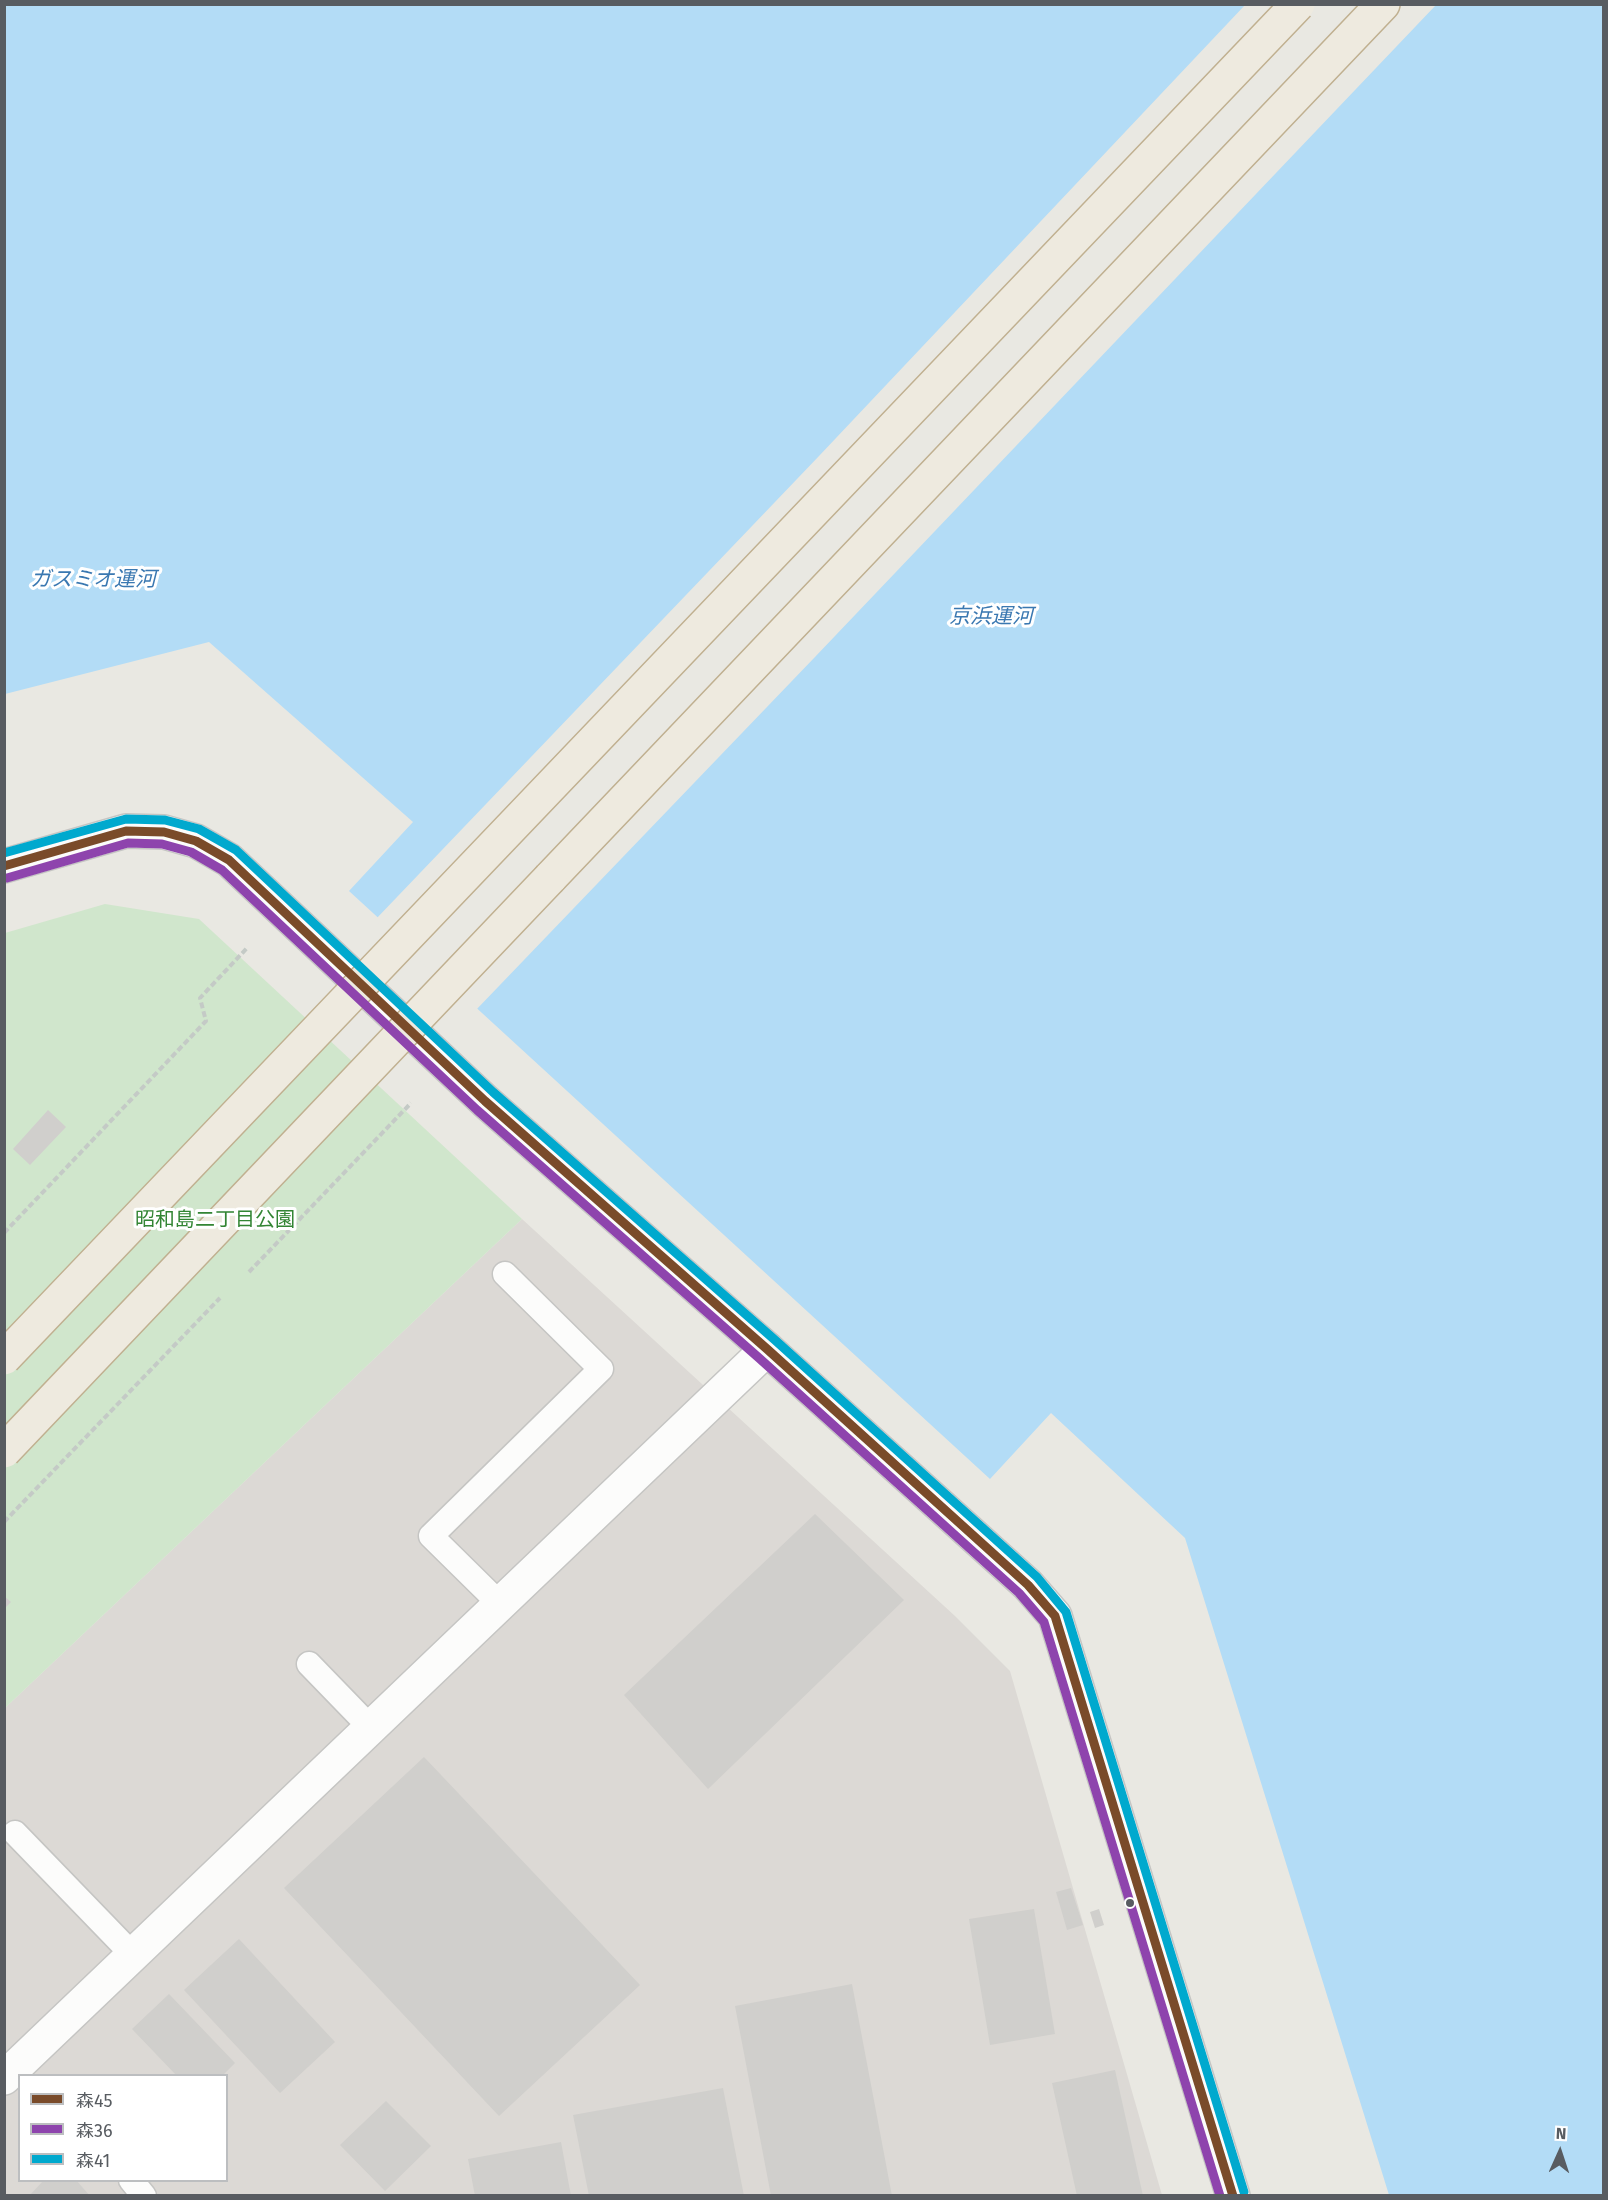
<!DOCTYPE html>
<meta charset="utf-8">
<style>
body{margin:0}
#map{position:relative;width:1608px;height:2200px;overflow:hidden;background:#e9e8e2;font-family:"Fira Sans","Noto Sans JP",sans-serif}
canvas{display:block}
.frame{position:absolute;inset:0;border:6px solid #585c61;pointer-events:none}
.legend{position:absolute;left:18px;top:2074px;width:210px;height:108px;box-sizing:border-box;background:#fff;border:2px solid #bcbec0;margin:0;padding:8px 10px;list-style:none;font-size:18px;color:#585c61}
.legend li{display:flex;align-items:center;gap:12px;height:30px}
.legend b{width:30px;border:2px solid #bcbec0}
.north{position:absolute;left:1530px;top:2122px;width:60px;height:60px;-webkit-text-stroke:4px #fff;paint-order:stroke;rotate:3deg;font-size:16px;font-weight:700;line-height:24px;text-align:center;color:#585c61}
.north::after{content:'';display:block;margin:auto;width:21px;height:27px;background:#585c61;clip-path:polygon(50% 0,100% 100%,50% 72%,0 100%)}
</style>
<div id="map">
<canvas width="1608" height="2200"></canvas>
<div class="frame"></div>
<ul class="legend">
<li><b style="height:8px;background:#7a4b2a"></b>森45</li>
<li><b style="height:8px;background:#8e44ad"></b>森36</li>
<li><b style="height:8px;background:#00a9ce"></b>森41</li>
</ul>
<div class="north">N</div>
</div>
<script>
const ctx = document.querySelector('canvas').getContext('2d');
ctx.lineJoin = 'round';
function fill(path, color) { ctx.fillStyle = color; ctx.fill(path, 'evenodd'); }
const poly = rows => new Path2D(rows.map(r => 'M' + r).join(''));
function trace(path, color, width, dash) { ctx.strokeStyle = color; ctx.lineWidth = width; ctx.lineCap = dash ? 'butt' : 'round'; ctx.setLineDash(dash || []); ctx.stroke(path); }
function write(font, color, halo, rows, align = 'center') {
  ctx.font = font + ' "Fira Sans","Noto Sans JP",sans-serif'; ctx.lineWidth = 6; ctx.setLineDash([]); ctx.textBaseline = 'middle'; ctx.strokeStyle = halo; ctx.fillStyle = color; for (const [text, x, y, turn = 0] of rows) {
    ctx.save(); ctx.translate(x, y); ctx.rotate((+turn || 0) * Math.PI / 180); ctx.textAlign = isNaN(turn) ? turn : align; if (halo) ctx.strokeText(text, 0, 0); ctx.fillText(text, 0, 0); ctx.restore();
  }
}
fill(poly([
 [522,1219,955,1616,1010,1671,1162,2195,5,2196,5,1708],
 [20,2076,226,2076,226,2180,20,2180]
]), '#dcd9d5');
fill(poly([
 [105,904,199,919,522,1219,5,1708,5,933]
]), '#d0e6cc');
fill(poly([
 [5,5,1603,5,1603,2195,1389,2195,1185,1538,1051,1413,990,1479,349,891,413,822,209,642,5,694]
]), '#b3dcf6');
fill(poly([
 [1245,5,1436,5,815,657,475,1011,375,920,819,456]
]), '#e9e8e2');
fill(poly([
 [48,1110,66,1127,30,1165,13,1149],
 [815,1514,904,1600,708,1789,624,1695],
 [4,1596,11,1602,4,1609],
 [424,1757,640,1985,499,2116,284,1888],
 [1071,1888,1083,1925,1067,1930,1056,1892],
 [1034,1909,1055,2034,990,2045,969,1919],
 [1099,1909,1104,1925,1095,1928,1090,1912],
 [239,1939,335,2042,280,2093,184,1990],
 [852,1984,892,2196,771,2196,735,2006],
 [169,1994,235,2063,222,2076,177,2076,132,2029],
 [1115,2070,1143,2196,1077,2196,1052,2083],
 [723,2088,744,2196,589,2196,573,2115],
 [386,2101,431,2146,385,2191,340,2145],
 [561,2142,571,2196,475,2196,468,2159],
 [44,2180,76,2180,90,2196,29,2196]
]), '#d0cfcc');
const service = poly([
 [500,1604,431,1536,601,1369,505,1274],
 [309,1664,371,1728],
 [15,1833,133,1955],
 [131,2180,144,2196]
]);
const minor = poly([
 [4,2078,767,1349]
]);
const tertiary = poly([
 [4,866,126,831,164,832,196,841,229,860,485,1101,767,1349,1028,1585,1055,1616,1233,2196]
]);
const motorway = poly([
 [550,878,1383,4]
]);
trace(service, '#c5c5c3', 27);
trace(minor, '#c5c5c3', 36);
trace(tertiary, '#c5c5c3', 36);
trace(motorway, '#c0b090', 36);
trace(poly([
 [4,1233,206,1021,200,998,247,948],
 [249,1272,411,1103],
 [4,1522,220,1298]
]), '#c4cac6', 4, [6, 3]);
trace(service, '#fcfcfb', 24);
trace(minor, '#fcfcfb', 33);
trace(tertiary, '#fcfcfb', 33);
trace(motorway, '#eeeadf', 33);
const motorwayBridge = poly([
 [4,1358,1298,4],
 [4,1451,550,878]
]);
trace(motorwayBridge, '#c0b090', 36, []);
trace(motorwayBridge, '#eeeadf', 33);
trace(poly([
 [4,866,126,831,164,832,196,841,229,860,485,1101,767,1349,1028,1585,1055,1616,1233,2196]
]), '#7a4b2a', 9);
trace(poly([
 [7,878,128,843,162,844,191,852,222,870,477,1110,759,1358,1019,1593,1044,1622,1220,2196]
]), '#8e44ad', 9);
trace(poly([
 [4,853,126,819,165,820,199,829,236,850,493,1092,775,1340,1037,1577,1066,1612,1244,2192]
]), '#00a9ce', 9);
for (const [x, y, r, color] of [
 [1130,1903,5,"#585c61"]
]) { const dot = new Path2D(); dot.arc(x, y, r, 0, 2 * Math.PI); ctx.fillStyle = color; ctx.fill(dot); trace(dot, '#fff', 2); }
write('20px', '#338534', '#fff', [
 ["昭和島二丁目公園",215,1220]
]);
write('italic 21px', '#3a78b1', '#fff', [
 ["ガスミオ運河",93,580],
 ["京浜運河",991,617]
]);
</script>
